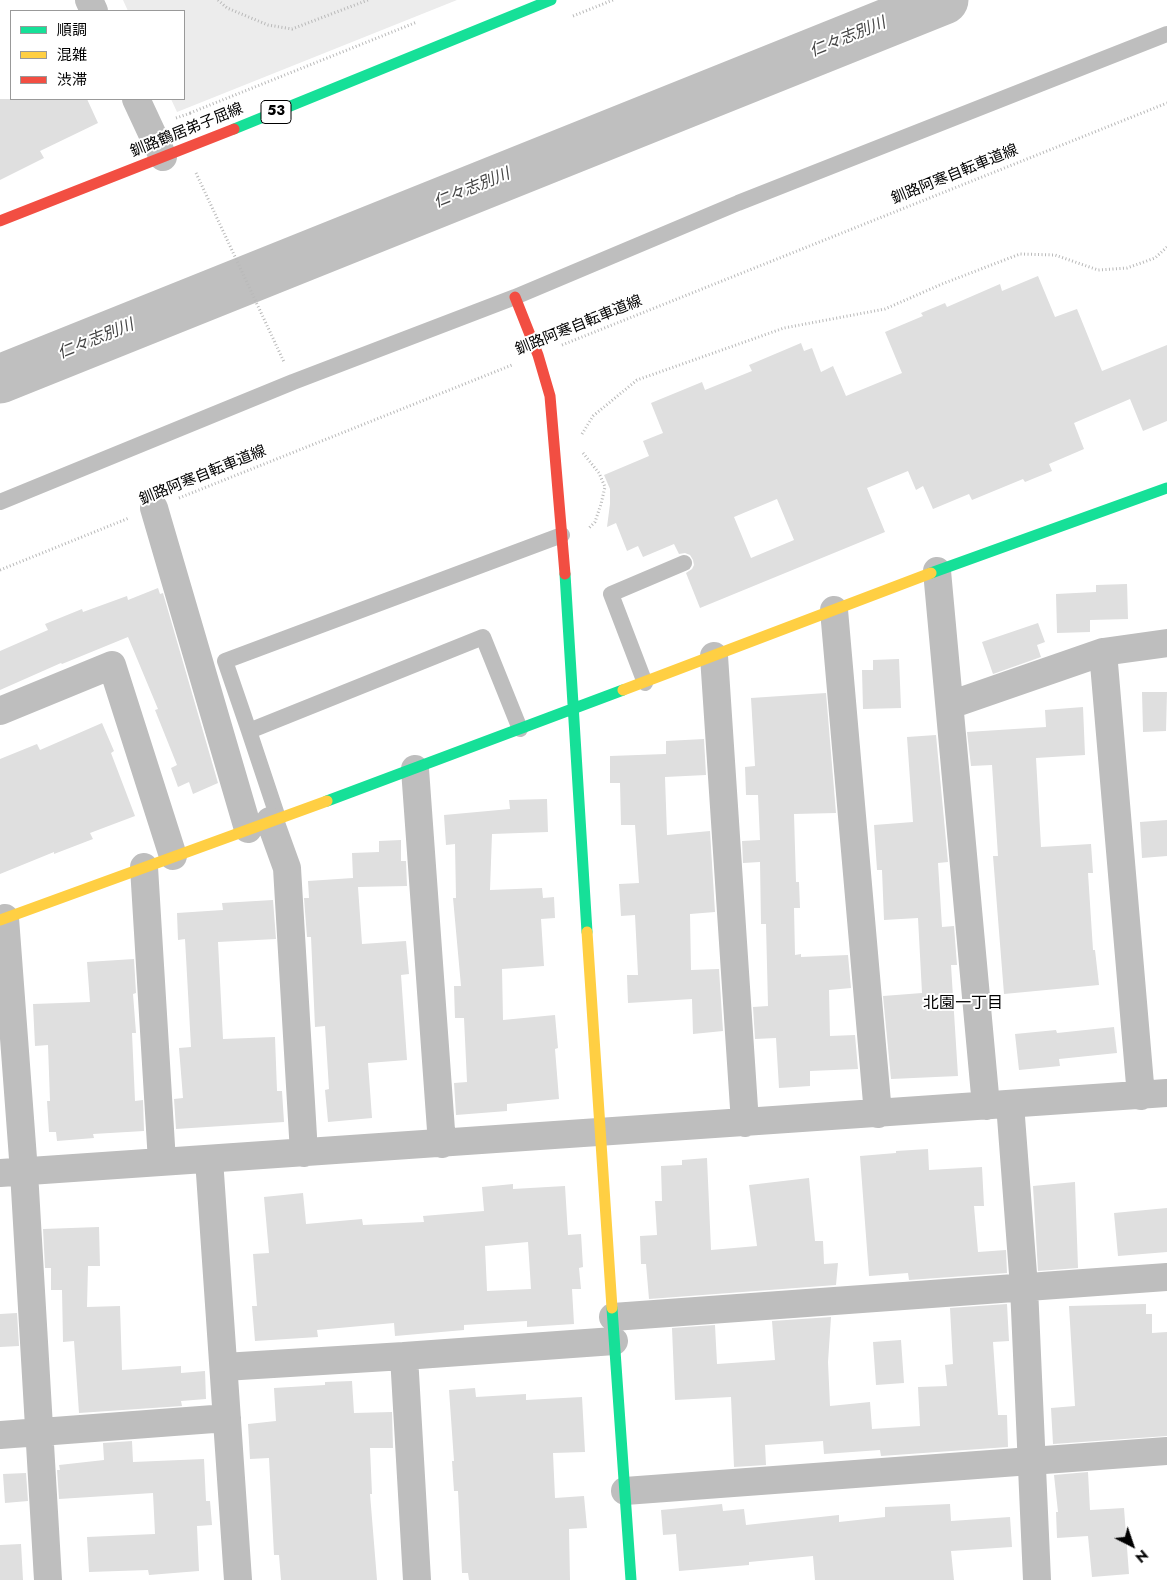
<!DOCTYPE html>
<meta charset="utf-8">
<style>
body{margin:0}
#map{position:relative;width:1167px;height:1580px;overflow:hidden;background:#fff;font-family:Jost,"Noto Sans JP",sans-serif}
canvas{display:block}
.legend{position:absolute;left:10px;top:10px;width:175px;height:90px;box-sizing:border-box;background:#fff;border:1px solid #999;margin:0;padding:6px 9px;list-style:none;font-size:15px;color:#000}
.legend li{display:flex;align-items:center;gap:10px;height:25px}
.legend b{width:25px;border:1px solid #999}
.north{position:absolute;left:1107px;top:1520px;width:50px;height:50px;-webkit-text-stroke:4px #fff;paint-order:stroke;rotate:139deg;font-size:14px;font-weight:700;line-height:20px;text-align:center;color:#000}
.north::after{content:'';display:block;margin:auto;width:18px;height:22px;background:#000;clip-path:polygon(50% 0,100% 100%,50% 72%,0 100%)}
</style>
<div id="map">
<canvas width="1167" height="1580"></canvas>
<ul class="legend">
<li><b style="height:6px;background:#16e098"></b>順調</li>
<li><b style="height:6px;background:#ffcf43"></b>混雑</li>
<li><b style="height:6px;background:#f24e42"></b>渋滞</li>
</ul>
<div class="north">N</div>
</div>
<script>
const ctx = document.querySelector('canvas').getContext('2d');
ctx.lineJoin = 'round';
function fill(path, color) { ctx.fillStyle = color; ctx.fill(path, 'evenodd'); }
const poly = rows => new Path2D(rows.map(r => 'M' + r).join(''));
function trace(path, color, width, dash) { ctx.strokeStyle = color; ctx.lineWidth = width; ctx.lineCap = dash ? 'butt' : 'round'; ctx.setLineDash(dash || []); ctx.stroke(path); }
function write(font, color, halo, rows, align = 'center') {
  ctx.font = font + ' Jost,"Noto Sans JP",sans-serif'; ctx.lineWidth = 4; ctx.setLineDash([]); ctx.textBaseline = 'middle'; ctx.strokeStyle = halo; ctx.fillStyle = color; for (const [text, x, y, turn = 0] of rows) {
    ctx.save(); ctx.translate(x, y); ctx.rotate((+turn || 0) * Math.PI / 180); ctx.textAlign = isNaN(turn) ? turn : align; if (halo) ctx.strokeText(text, 0, 0); ctx.fillText(text, 0, 0); ctx.restore();
  }
}
fill(poly([
 [123,0,457,0,177,112,171,99,184,99,184,11,128,11]
]), '#ececec');
trace(poly([
 [0,379,944,0]
]), '#bfbfbf', 49);
fill(poly([
 [0,99,87,99,98,123,40,151,44,158,0,180],
 [1038,276,1055,317,1077,309,1102,371,1167,345,1167,421,1143,431,1130,399,1074,423,1084,449,1049,464,1052,471,1025,482,1023,479,972,500,969,494,933,509,923,486,916,490,908,471,867,488,885,532,700,608,686,573,692,569,694,565,693,560,690,555,685,553,679,554,674,544,643,557,638,546,627,551,616,523,607,527,610,504,610,489,604,475,649,456,643,441,663,433,651,403,702,382,705,390,752,371,749,365,801,343,804,351,812,348,821,372,833,366,846,396,902,373,885,332,923,316,921,313,945,303,947,307,1000,284,1002,291],
 [777,499,794,540,751,558,734,517],
 [1127,584,1128,619,1090,620,1090,632,1057,633,1056,594,1096,592,1096,585],
 [158,588,160,594,163,593,218,783,193,794,189,782,178,787,171,768,177,765,155,710,158,709,128,637,62,664,61,663,0,690,0,651,48,630,45,624,82,609,83,612,127,596,128,600],
 [1038,623,1045,642,1037,645,1041,657,993,674,982,642],
 [899,659,901,708,863,709,862,670,873,670,873,660],
 [1142,692,1167,692,1166,731,1143,732],
 [826,693,836,813,794,814,796,882,799,882,800,908,794,908,795,955,801,954,801,957,848,955,851,988,829,990,830,1036,855,1035,858,1069,810,1071,810,1086,779,1088,776,1038,755,1039,753,1007,768,1006,766,924,761,924,760,862,743,863,742,841,760,840,758,795,746,795,745,767,755,766,751,698],
 [1083,707,1085,755,1036,758,1041,847,1091,844,1093,873,1088,873,1093,950,1095,950,1099,985,1004,994,993,856,998,856,992,765,971,766,967,732,1046,727,1045,710],
 [102,723,114,751,111,753,135,816,90,833,93,839,54,854,54,852,0,874,0,759,37,744,40,750],
 [936,735,948,862,938,863,942,927,954,926,957,965,951,965,958,1076,891,1079,883,996,922,993,918,918,884,920,882,870,877,870,874,825,913,822,907,737],
 [704,739,706,775,665,777,667,835,710,831,715,912,690,914,691,970,719,969,723,1031,693,1034,692,999,628,1003,627,975,638,975,635,915,621,916,619,884,639,883,635,825,621,825,620,783,610,783,610,756,666,754,666,741],
 [547,799,548,832,492,834,490,890,542,888,543,898,554,897,555,918,541,919,544,966,502,969,503,1020,555,1015,558,1048,555,1049,559,1099,507,1104,507,1111,456,1115,454,1083,467,1082,464,1018,455,1018,454,986,461,986,453,898,456,898,455,844,446,845,444,815,510,809,509,800],
 [1167,820,1167,856,1142,858,1140,822],
 [401,840,401,861,406,861,407,886,358,887,362,944,406,941,409,974,401,975,407,1060,368,1063,372,1118,328,1122,325,1090,329,1089,325,1026,315,1027,311,937,307,937,304,898,309,898,308,881,353,878,352,853,379,852,379,841],
 [273,900,276,939,218,942,223,1039,275,1037,277,1091,282,1091,284,1122,176,1129,174,1099,183,1098,179,1048,191,1047,185,939,178,940,177,913,223,910,222,903],
 [134,959,136,993,133,994,136,1033,132,1033,135,1101,143,1100,144,1131,93,1134,94,1138,57,1141,56,1132,49,1132,47,1101,50,1101,48,1045,35,1046,33,1004,90,1002,87,962],
 [1114,1027,1117,1053,1059,1059,1060,1066,1019,1070,1015,1034,1056,1030,1057,1033],
 [928,1149,929,1170,982,1167,984,1206,974,1206,978,1252,1006,1250,1007,1273,909,1280,908,1273,869,1276,860,1156,896,1153,896,1151],
 [707,1158,711,1250,757,1246,749,1185,809,1178,815,1241,823,1241,824,1264,838,1263,836,1285,649,1299,646,1264,641,1264,640,1236,657,1235,655,1201,662,1201,661,1166,682,1165,682,1160],
 [1075,1182,1078,1268,1038,1271,1033,1186],
 [513,1184,513,1189,565,1186,568,1235,581,1234,583,1267,579,1268,581,1289,572,1289,574,1324,527,1327,527,1321,464,1325,464,1330,395,1336,394,1323,317,1330,318,1337,255,1341,252,1306,257,1306,253,1254,269,1253,264,1197,303,1193,306,1224,362,1219,363,1225,424,1222,423,1216,484,1211,482,1187],
 [528,1242,531,1289,487,1291,485,1246],
 [1167,1208,1167,1252,1118,1256,1114,1213],
 [99,1227,100,1266,88,1266,87,1307,120,1306,122,1370,181,1366,181,1373,205,1371,206,1399,181,1401,182,1406,79,1413,74,1341,63,1342,62,1290,51,1290,51,1268,45,1268,43,1229],
 [1007,1304,1009,1341,993,1342,998,1415,1007,1415,1008,1447,881,1456,880,1450,824,1454,823,1441,765,1445,766,1465,734,1467,731,1397,675,1400,672,1328,715,1325,717,1364,775,1360,772,1321,831,1317,828,1362,830,1406,870,1402,872,1429,920,1426,918,1387,947,1386,945,1365,953,1364,950,1308],
 [1146,1304,1146,1314,1152,1314,1152,1333,1167,1332,1167,1436,1053,1444,1051,1408,1075,1406,1069,1306],
 [17,1313,19,1346,0,1347,0,1314],
 [901,1340,904,1383,876,1385,873,1342],
 [352,1381,354,1413,392,1412,393,1448,370,1448,372,1494,370,1494,377,1580,281,1580,279,1555,274,1555,269,1458,250,1459,248,1424,276,1421,274,1388,325,1385,325,1382],
 [475,1388,476,1397,526,1394,526,1400,582,1397,585,1452,553,1453,555,1498,584,1496,587,1528,569,1529,570,1580,469,1580,468,1573,462,1573,458,1491,454,1491,452,1461,454,1461,449,1390],
 [132,1441,133,1462,204,1459,206,1501,210,1501,212,1525,197,1526,199,1571,149,1575,148,1570,89,1572,87,1537,155,1534,153,1493,59,1499,57,1470,60,1470,59,1465,104,1460,103,1443],
 [1088,1472,1090,1510,1124,1508,1129,1574,1092,1577,1088,1536,1057,1538,1056,1512,1058,1512,1054,1475],
 [26,1473,28,1501,5,1503,3,1474],
 [722,1504,723,1511,744,1509,746,1525,839,1515,839,1522,885,1517,885,1507,950,1504,951,1521,1010,1517,1012,1547,951,1551,954,1580,815,1580,813,1556,749,1562,749,1565,679,1571,676,1534,663,1535,661,1510],
 [21,1544,23,1580,0,1580,0,1545]
]), '#dfdfdf');
trace(poly([
 [218,0,227,8,268,25,292,29,368,0],
 [573,16,613,0],
 [190,113,417,22],
 [176,118,191,113],
 [196,173,284,362],
 [562,345,1167,103],
 [582,434,593,416,637,380,784,328,885,309,942,284,1020,254,1055,255,1098,270,1127,268,1155,258,1167,247],
 [583,453,599,473,605,487,601,504,595,522,588,529],
 [179,498,512,365],
 [0,570,129,518]
]), '#b9b9b9', 3, [1, 2.5]);
trace(poly([
 [0,502,293,382,515,297,738,203,1167,34],
 [645,683,611,594,684,563],
 [249,731,225,661,562,535],
 [278,818,249,731,483,637,520,729]
]), '#bebebe', 16);
trace(poly([
 [89,0,94,11],
 [136,99,163,157],
 [154,508,248,829],
 [937,571,986,1106],
 [834,610,878,1114],
 [1103,652,1141,1096],
 [714,656,745,1123],
 [950,705,1103,652,1167,643],
 [0,711,112,665,173,856],
 [415,769,442,1144],
 [270,821,287,868,304,1153],
 [144,867,162,1162],
 [5,918,24,1172,48,1580],
 [1010,1104,1024,1287,1037,1580],
 [209,1159,238,1580],
 [0,1173,1167,1093],
 [613,1317,1167,1277],
 [224,1367,404,1356],
 [0,1435,227,1418],
 [625,1491,1167,1451],
 [417,1580,404,1356,614,1341]
]), '#bebebe', 28);
trace(poly([
 [234,129,551,0],
 [931,573,1167,488],
 [565,574,587,932],
 [327,801,623,690],
 [612,1308,631,1580]
]), '#16e098', 11);
trace(poly([
 [623,690,931,573],
 [0,920,327,801],
 [587,932,612,1308]
]), '#ffcf43', 11);
trace(poly([
 [0,221,234,129],
 [515,297,538,355,550,396,565,574]
]), '#f24e42', 11);
for (const [x, y, w] of [
 [276,112,30]
]) { const box = new Path2D(); box.roundRect(x - w / 2, y - 11.5, w, 23, 4); ctx.fillStyle = '#fff'; ctx.fill(box); trace(box, '#000', 1); }
write('bold 14px', '#000', null, [
 ["53",276,112]
]);
write('15px', '#000', '#fff', [
 ["釧路鶴居弟子屈線",187,131,-22],
 ["釧路阿寒自転車道線",955,175,-22],
 ["釧路阿寒自転車道線",579,326,-22],
 ["釧路阿寒自転車道線",203,476,-22]
]);
write('italic 16px', '#444', '#fff', [
 ["仁々志別川",848,38,-22],
 ["仁々志別川",472,189,-22],
 ["仁々志別川",96,340,-22]
]);
write('16px', '#000', '#fff', [
 ["北園一丁目",963,1004]
]);
</script>
